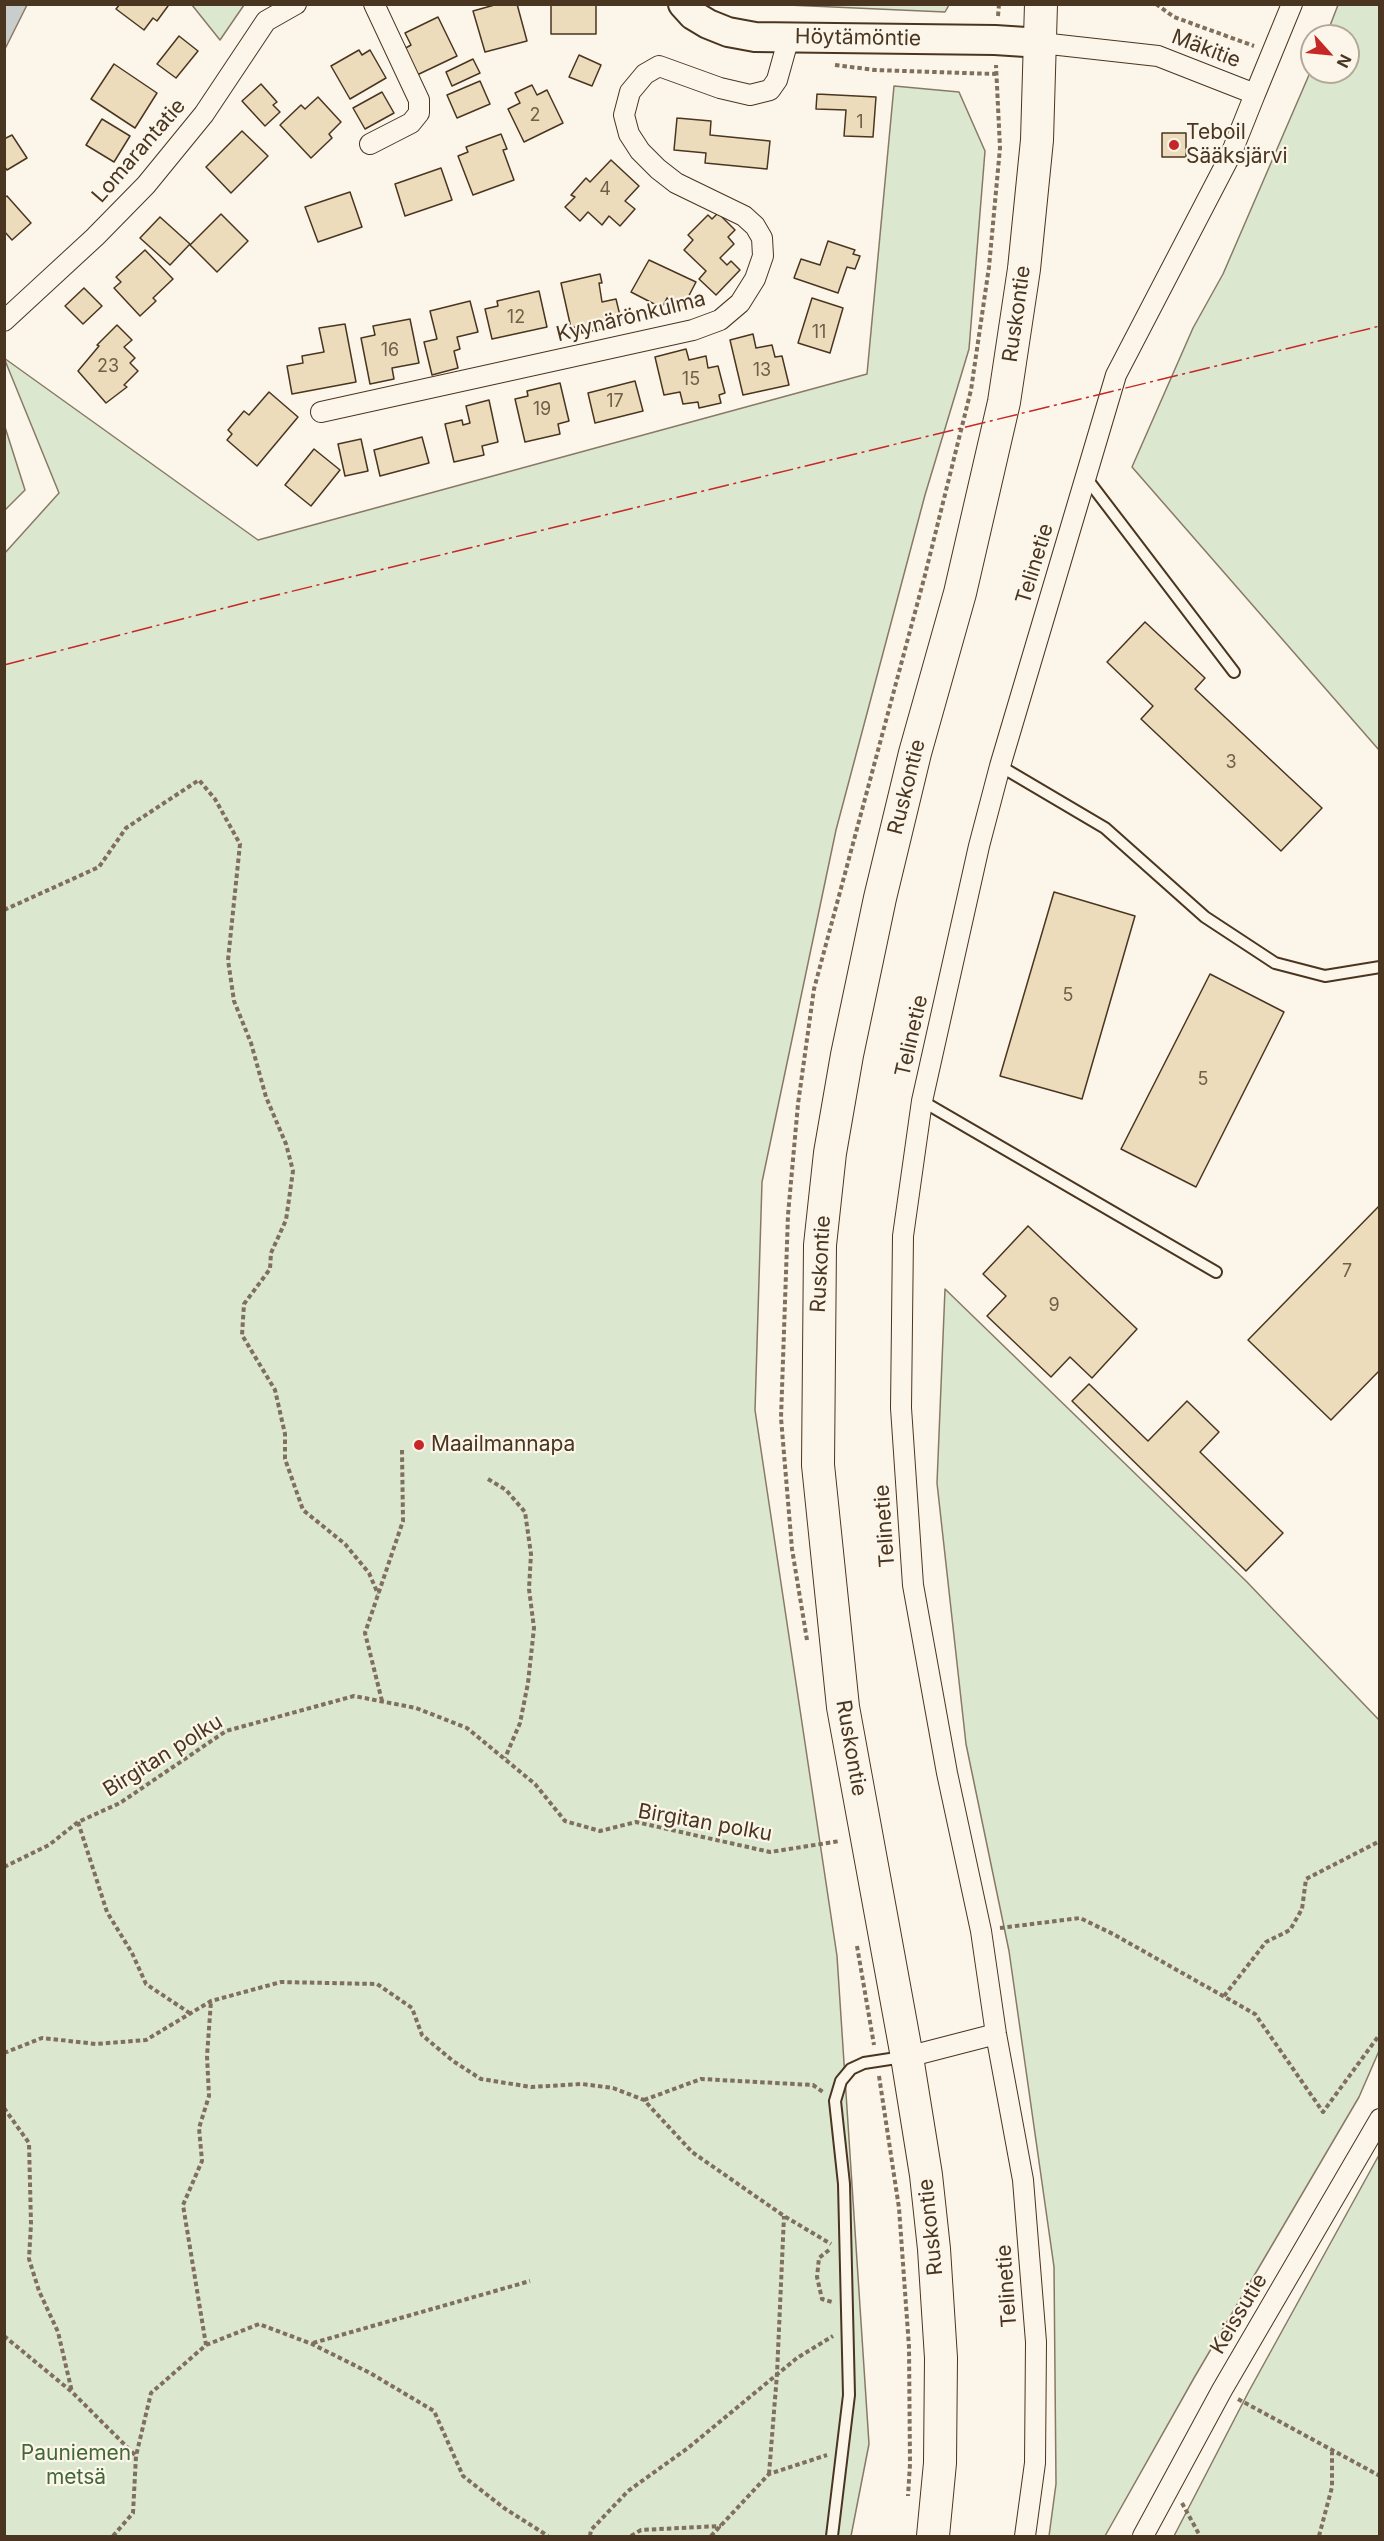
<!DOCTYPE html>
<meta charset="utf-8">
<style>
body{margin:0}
#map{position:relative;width:1384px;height:2541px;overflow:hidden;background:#fbf6e9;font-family:Inter,sans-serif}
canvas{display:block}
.frame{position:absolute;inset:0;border:6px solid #4a3520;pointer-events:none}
.north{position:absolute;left:1300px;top:24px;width:60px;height:60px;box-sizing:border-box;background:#fbf6e9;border:2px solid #b4a999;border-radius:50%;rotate:117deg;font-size:16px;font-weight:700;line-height:24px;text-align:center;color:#4a3520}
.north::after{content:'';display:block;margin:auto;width:21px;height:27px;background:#c62828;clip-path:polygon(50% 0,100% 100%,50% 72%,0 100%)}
</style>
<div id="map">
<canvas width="1384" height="2541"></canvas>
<div class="frame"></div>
<div class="north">N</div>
</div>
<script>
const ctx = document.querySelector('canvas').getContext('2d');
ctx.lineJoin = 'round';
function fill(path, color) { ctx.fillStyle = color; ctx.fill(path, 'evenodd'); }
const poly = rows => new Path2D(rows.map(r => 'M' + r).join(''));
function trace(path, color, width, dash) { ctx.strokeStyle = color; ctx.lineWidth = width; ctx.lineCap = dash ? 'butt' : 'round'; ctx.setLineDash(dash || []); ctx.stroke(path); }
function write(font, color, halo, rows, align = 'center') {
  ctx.font = font + ' Inter,sans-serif'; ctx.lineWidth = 4.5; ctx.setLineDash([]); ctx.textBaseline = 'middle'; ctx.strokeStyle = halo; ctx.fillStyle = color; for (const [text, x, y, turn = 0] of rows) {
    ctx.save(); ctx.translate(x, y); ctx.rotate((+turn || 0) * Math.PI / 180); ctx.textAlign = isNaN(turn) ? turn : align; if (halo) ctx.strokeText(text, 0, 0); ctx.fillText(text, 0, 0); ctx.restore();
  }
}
const green = poly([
 [192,5,244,5,220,40,192,5],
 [788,5,949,4,949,5,945,12,788,5],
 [1338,5,1379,5,1379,750,1132,467,1193,328,1223,274,1312,68,1312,72,1348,72,1348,36,1326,36,1338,5],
 [894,86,959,92,985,151,969,349,925,495,836,830,762,1182,755,1410,837,1956,869,2444,851,2536,5,2536,4,554,59,493,4,358,258,540,867,374,894,86],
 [5,427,25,490,5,510,4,510,5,427],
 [945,1289,1247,1582,1379,1720,1379,2051,1359,2097,1194,2378,1105,2536,1049,2536,1056,2484,1054,2267,1009,1951,966,1744,937,1483,945,1289],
 [1379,2155,1379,2536,1174,2536,1249,2391,1379,2155]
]);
fill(green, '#dce7d0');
trace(green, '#887966', 1.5);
const water = poly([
 [5,4,27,5,5,49,4,5,5,4]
]);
fill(water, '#c9cecd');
trace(water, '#887966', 1.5);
const building = poly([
 [120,4,166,4,168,6,157,21,153,18,144,30,116,9,120,4],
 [498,4,517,4,527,41,485,52,473,11,498,4],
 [551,4,596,4,596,34,551,34,551,4],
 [438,17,457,56,417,75,404,49,411,45,405,33,438,17],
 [179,36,198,51,176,78,157,64,179,36],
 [359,50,362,55,370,50,386,78,350,99,331,66,359,50],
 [579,55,601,65,592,86,569,77,579,55],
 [473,59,480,73,452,86,446,72,473,59],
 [114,64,157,93,135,128,91,99,114,64],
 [480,81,490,104,457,118,447,95,480,81],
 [261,84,277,102,273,105,280,112,265,126,242,101,261,84],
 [532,85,537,95,547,90,563,123,524,142,508,109,520,103,515,93,532,85],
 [382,92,394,113,365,129,353,108,382,92],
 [817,94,876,97,873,137,844,136,846,110,816,109,817,94],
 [318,97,341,122,329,134,332,138,311,158,280,125,301,105,305,109,318,97],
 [677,118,711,121,710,135,770,141,767,169,705,163,706,153,674,150,677,118],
 [102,119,130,136,114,162,86,145,102,119],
 [242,131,268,156,231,193,206,167,242,131],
 [1162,133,1186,133,1186,157,1162,157,1162,133],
 [501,134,507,149,503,150,514,180,473,195,458,156,468,152,466,147,501,134],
 [12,135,27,158,7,170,4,166,4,139,12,135],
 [611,160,639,186,625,201,635,209,620,226,609,216,602,225,588,212,580,221,565,207,575,197,571,195,586,178,590,182,611,160],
 [441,168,452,200,405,216,395,184,441,168],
 [350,192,362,227,318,242,305,207,350,192],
 [7,196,31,223,12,240,4,231,4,198,7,196],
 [718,213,735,230,728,237,734,244,720,258,727,265,731,261,740,270,716,295,699,279,706,271,684,250,693,240,688,235,708,215,712,219,718,213],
 [221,214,248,241,217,272,190,245,221,214],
 [160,217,190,244,170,265,140,238,160,217],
 [828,241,855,250,853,254,860,256,855,269,847,267,838,293,794,278,801,259,820,265,828,241],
 [145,250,173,279,153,298,156,301,140,316,114,288,121,282,116,277,145,250],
 [649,260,696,282,683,307,667,298,662,308,631,292,649,260],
 [600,274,602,283,599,283,602,302,616,299,622,324,582,333,581,326,571,328,561,283,600,274],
 [84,288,102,306,83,324,65,306,84,288],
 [539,291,547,327,492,339,485,309,498,306,497,301,539,291],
 [812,298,843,308,830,353,798,343,812,298],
 [470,301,478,332,457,337,460,349,454,351,458,368,432,375,424,342,437,339,430,311,470,301],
 [410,319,419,363,392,368,394,379,370,384,361,338,375,335,373,326,410,319],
 [345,324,356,382,292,394,287,366,303,363,302,356,324,352,319,328,345,324],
 [117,325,132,340,124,347,135,358,130,363,138,371,124,385,127,387,106,403,78,371,99,346,97,345,117,325],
 [753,334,756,348,772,345,775,357,782,356,789,385,743,395,730,340,753,334],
 [686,349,689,360,706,356,708,368,718,366,725,393,719,395,721,403,699,408,698,402,683,404,680,392,664,395,655,357,686,349],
 [635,381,643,411,595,423,588,393,635,381],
 [560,383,569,421,558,424,560,434,525,442,515,399,528,396,527,391,560,383],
 [269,392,298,417,257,466,227,440,232,434,228,430,244,411,249,415,269,392],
 [489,400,498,442,482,446,484,455,454,462,445,424,462,420,463,425,470,423,466,406,489,400],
 [422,437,429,463,380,476,374,450,422,437],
 [361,439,368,471,345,476,338,444,361,439],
 [314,449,340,470,311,506,285,485,314,449],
 [1145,622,1205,678,1195,689,1322,808,1281,851,1141,719,1153,706,1107,662,1145,622],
 [1054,892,1135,916,1082,1099,1000,1076,1054,892],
 [1210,974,1284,1012,1196,1187,1121,1149,1210,974],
 [1380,1205,1380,1370,1331,1420,1248,1340,1380,1205],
 [1028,1226,1137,1329,1092,1378,1070,1357,1051,1377,987,1316,1006,1296,983,1274,1028,1226],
 [1089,1384,1148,1441,1187,1401,1219,1432,1200,1452,1283,1533,1246,1571,1072,1401,1089,1384]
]);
fill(building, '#ecdcbc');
trace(building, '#4a3520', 1.5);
const lane = poly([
 [1087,479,1234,672],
 [1000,766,1105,828,1205,917,1275,963,1325,976,1380,967],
 [922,1101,1216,1272],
 [832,2536,849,2395,844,2184,835,2101,841,2081,851,2069,864,2063,903,2057]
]);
const street = poly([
 [1041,43,1158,56,1255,94,1292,4],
 [370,144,411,123,419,113,419,100,374,4],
 [4,321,95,237,146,185,204,114,266,21,296,4],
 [321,412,693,330,720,320,740,303,755,279,763,256,762,238,755,226,744,216,676,183,658,169,640,151,629,134,624,115,630,92,645,74,659,66,720,88,750,95,770,90,777,80,789,37],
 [907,2057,996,2034],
 [1025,2536,1035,2463,1036,2342,1023,2180,996,2034,981,1931,947,1773,913,1585,901,1408,903,1236,922,1101,979,846,1000,766,1116,375,1231,154,1255,94],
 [1143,2536,1222,2390,1380,2119]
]);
const secondary = poly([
 [683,4,693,15,708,24,728,32,755,37,995,40,1041,43]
]);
const primary = poly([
 [933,2536,940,2463,941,2358,934,2249,926,2175,907,2057,843,1707,818,1465,820,1245,830,1153,847,1055,880,898,915,753,960,593,1004,402,1024,269,1037,140,1041,4]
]);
trace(lane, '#4a3520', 14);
trace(street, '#4a3520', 22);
trace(secondary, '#4a3520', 32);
trace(primary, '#4a3520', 34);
trace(poly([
 [1156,4,1174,17,1254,46],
 [998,16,999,4],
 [835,65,875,70,996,74],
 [4,910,99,867,126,828,199,780,215,799,240,844,228,960,234,1001,251,1043,266,1097,286,1144,293,1171,286,1220,271,1253,270,1269,244,1304,242,1335,275,1390,285,1434,285,1459,303,1510,345,1544,369,1573,378,1594],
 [488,1479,506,1490,525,1512,531,1554,529,1589,534,1628,528,1683,520,1723,505,1758],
 [807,1640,792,1549,781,1418,788,1215,798,1104,814,989,925,575,971,390,989,267,1000,148,996,65],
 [382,1701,365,1633,403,1521,402,1450],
 [78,1822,107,1912,132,1953,146,1984,191,2014],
 [4,1867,49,1845,78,1822,120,1803,226,1731,354,1696,416,1708,467,1728,535,1784,565,1821,600,1831,636,1822,770,1852,840,1841],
 [1000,1928,1080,1918,1113,1934,1255,2014,1323,2112,1380,2034],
 [857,1946,874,2045],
 [1224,1996,1266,1942,1290,1930,1302,1909,1306,1879,1380,1841],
 [4,2053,42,2038,96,2044,146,2040,211,2001,281,1982,377,1984,412,2008,422,2035,453,2061,481,2079,531,2087,582,2084,613,2088,644,2100,692,2152,784,2216,831,2244],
 [879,2076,899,2208,909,2347,910,2464,908,2496],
 [644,2100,701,2079,813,2085,823,2092],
 [4,2108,29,2143,31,2224,29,2259,39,2291,58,2332,72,2392],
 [829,2250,819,2258,817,2277,822,2299,832,2302],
 [4,2336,72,2392,136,2456],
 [313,2343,530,2281],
 [206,2345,259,2324,312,2344,370,2373,434,2411,463,2476,504,2508,548,2536],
 [1238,2399,1380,2476],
 [769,2474,777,2374,784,2216],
 [1182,2503,1200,2536],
 [113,2536,133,2513,136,2456,151,2393,206,2345,183,2205,202,2161,199,2128,209,2096,207,2056,211,2001],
 [590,2536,591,2530,628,2491,688,2448,797,2358,833,2336],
 [631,2536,641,2530,721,2526],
 [711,2536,769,2474,827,2455],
 [1319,2536,1332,2487,1332,2452]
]), '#7f6f5c', 4, [4.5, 3]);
trace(lane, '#fbf6e9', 10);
trace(street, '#fbf6e9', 20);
trace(secondary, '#fbf6e9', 28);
trace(primary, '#fbf6e9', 32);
trace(poly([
 [4,665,244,603,1380,326]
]), '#c62828', 1.5, [21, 4.5, 3, 4.5]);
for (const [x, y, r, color] of [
 [1174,145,6,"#c62828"],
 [419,1445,6,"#c62828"]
]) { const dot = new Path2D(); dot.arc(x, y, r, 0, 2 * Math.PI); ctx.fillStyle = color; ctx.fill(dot); trace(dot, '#fbf6e9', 2); }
write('18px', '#725f47', null, [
 ["2",535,116],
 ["1",860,123],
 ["4",605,190],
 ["12",516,318],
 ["11",819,333],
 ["16",390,351],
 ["23",108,367],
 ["13",762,371],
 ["15",691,380],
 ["17",615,402],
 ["19",542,410],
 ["3",1231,763],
 ["5",1068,996],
 ["5",1203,1080],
 ["7",1347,1272],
 ["9",1054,1306]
]);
write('21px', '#4a3520', '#fbf6e9', [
 ["Höytämöntie",858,38,1],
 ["Mäkitie",1206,49,21],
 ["Lomarantatie",139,151,-49],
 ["Ruskontie",1017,314,-82],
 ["Kyynärönkulma",631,317,-14],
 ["Telinetie",1035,564,-73],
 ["Ruskontie",907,787,-76],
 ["Telinetie",912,1036,-77],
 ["Ruskontie",821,1264,-87],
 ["Telinetie",885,1526,-94],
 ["Ruskontie",851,1748,80],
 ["Birgitan polku",163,1756,-32],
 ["Birgitan polku",705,1823,10],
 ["Ruskontie",931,2227,-96],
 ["Telinetie",1007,2286,-94],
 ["Keissutie",1239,2314,-59]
]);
write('21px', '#4a3520', '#fbf6e9', [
 ["Teboil",1186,133],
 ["Sääksjärvi",1186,157],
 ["Maailmannapa",431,1445]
], 'left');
write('21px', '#436837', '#fbf6e9', [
 ["Pauniemen",76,2454],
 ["metsä",76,2478]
]);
</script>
